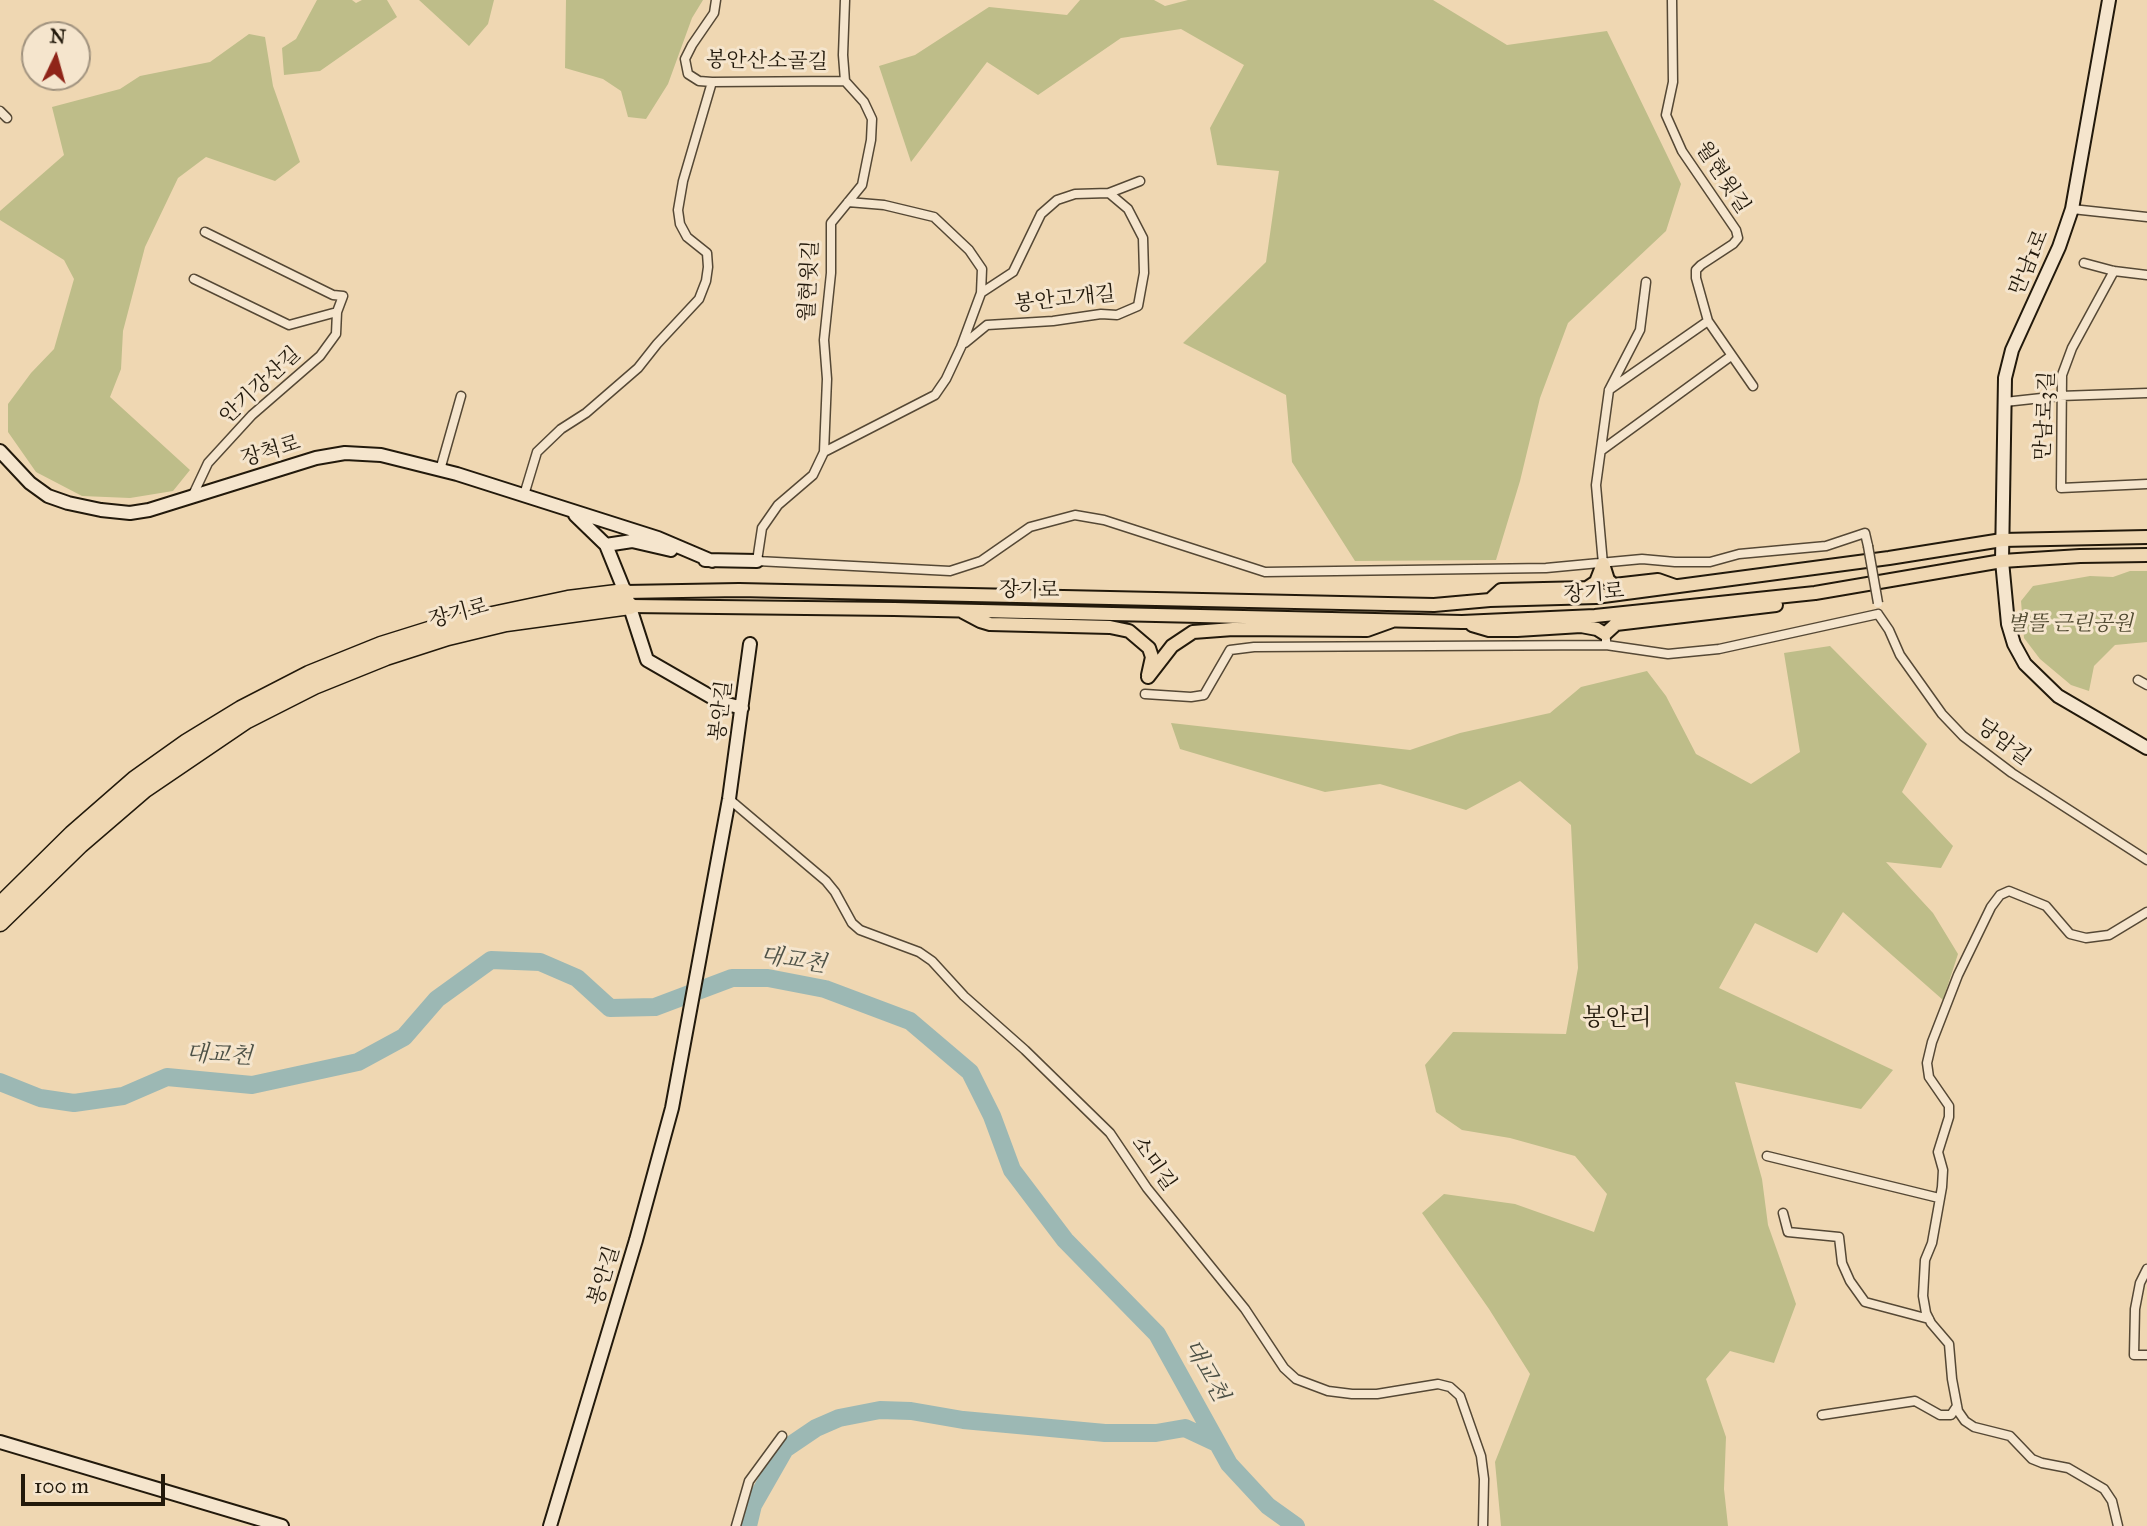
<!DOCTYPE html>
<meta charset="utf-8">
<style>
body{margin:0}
#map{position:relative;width:2147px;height:1526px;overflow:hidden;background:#efd7b2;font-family:"IM FELL Great Primer",serif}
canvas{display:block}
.north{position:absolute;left:21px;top:21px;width:70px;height:70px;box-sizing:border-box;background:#f5e5cd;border:2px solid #a1937f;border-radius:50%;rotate:5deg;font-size:19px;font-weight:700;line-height:28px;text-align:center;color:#22190b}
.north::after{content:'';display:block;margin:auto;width:24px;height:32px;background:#8f2418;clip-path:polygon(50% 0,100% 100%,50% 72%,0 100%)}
.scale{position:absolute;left:21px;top:1474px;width:144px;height:32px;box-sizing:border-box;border:4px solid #22190b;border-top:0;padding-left:9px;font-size:21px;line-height:24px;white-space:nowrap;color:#22190b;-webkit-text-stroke:5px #f5e5cd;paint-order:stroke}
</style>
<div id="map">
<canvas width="2147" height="1526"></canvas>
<div class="north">N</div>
<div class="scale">100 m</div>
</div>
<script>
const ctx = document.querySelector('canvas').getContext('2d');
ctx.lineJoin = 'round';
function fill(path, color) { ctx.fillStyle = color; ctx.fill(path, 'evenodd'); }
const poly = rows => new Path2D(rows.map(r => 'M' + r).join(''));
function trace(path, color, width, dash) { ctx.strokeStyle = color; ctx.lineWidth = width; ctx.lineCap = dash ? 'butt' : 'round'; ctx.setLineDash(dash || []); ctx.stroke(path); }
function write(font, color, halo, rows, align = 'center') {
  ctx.font = font + ' "IM FELL Great Primer","Noto Serif KR",serif'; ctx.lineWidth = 6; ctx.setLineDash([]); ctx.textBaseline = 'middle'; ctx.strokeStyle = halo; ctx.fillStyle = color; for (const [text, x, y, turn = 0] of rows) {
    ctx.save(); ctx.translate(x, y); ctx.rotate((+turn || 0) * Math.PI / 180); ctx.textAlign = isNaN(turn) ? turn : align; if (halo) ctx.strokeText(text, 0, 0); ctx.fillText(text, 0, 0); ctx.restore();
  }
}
fill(poly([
 [317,0,352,0,356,3,362,0,387,0,397,17,320,71,284,75,282,48,296,39],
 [419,0,494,0,488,24,469,46],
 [566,0,703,0,692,18,668,84,646,119,628,117,621,91,603,79,565,68],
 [1080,0,1154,0,1165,6,1188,0,1433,0,1507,45,1607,31,1681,184,1666,231,1568,323,1540,398,1520,481,1496,560,1355,561,1292,462,1286,395,1183,343,1266,262,1279,171,1217,165,1210,128,1244,65,1181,29,1121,38,1038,95,987,62,911,162,879,66,915,55,989,7,1067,15],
 [249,34,265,37,273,86,300,162,275,181,206,157,178,178,145,247,123,331,121,369,110,397,190,470,173,491,130,498,82,496,36,472,8,432,8,404,31,373,54,349,74,279,64,260,0,220,0,211,64,155,52,107,120,89,140,76,210,62],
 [2130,571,2147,571,2147,642,2115,645,2094,666,2089,691,2071,685,2040,659,2024,638,2021,601,2033,586,2090,576,2113,577],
 [1830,646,1927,744,1902,792,1953,846,1941,868,1886,862,1933,913,1958,954,1943,1000,1843,912,1817,953,1755,923,1719,988,1893,1070,1861,1109,1735,1082,1762,1179,1768,1225,1796,1304,1774,1363,1730,1351,1706,1379,1726,1437,1724,1489,1728,1526,1501,1526,1495,1462,1530,1374,1489,1309,1422,1213,1444,1194,1515,1204,1594,1232,1607,1194,1575,1156,1510,1138,1462,1130,1436,1112,1425,1065,1453,1032,1566,1034,1578,968,1571,825,1520,781,1466,810,1380,784,1325,792,1180,749,1171,723,1410,750,1460,733,1550,713,1581,687,1647,671,1666,696,1696,754,1751,784,1800,752,1784,653]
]), '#bebd89');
trace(poly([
 [0,1082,40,1098,74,1103,123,1096,167,1077,252,1085,358,1062,404,1037,437,999,491,960,540,962,577,978,610,1008,655,1007,732,978,768,978,825,989,910,1021,970,1072,992,1116,1012,1170,1065,1240,1157,1334,1229,1464,1268,1506,1296,1526],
 [748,1526,753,1505,785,1449,816,1428,839,1418,880,1410,911,1411,963,1420,1105,1433,1156,1433,1185,1428,1217,1443]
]), '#9cb8b4', 18);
const street = poly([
 [716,0,714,13,692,45,685,59,688,74,699,81,712,82,845,81],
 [845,0,843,55,845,81,864,102,872,119,871,140,862,185,831,223,831,273,824,340,827,379,824,452,813,475,778,505,762,528,757,561,950,571,981,561,1030,527,1075,515,1104,520,1265,572,1546,568,1642,559,1675,562,1710,562,1739,554,1826,546,1865,533,1868,546],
 [0,111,7,118],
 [848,202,884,205,934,217,969,250,982,269,981,293],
 [2072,209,2147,217],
 [2084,263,2114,271,2147,275],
 [2114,271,2072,348,2062,375,2061,488,2147,484],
 [194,279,289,325,337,312],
 [1708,321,1753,386],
 [965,343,987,325,1053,321,1101,314,1117,315,1138,306,1144,273,1143,238,1128,209,1109,193],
 [1609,390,1708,321,1696,278,1696,270,1701,265,1733,244,1738,238,1736,230,1682,151,1666,115,1673,82,1672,0],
 [2005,402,2060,396,2147,393],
 [1602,450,1731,356],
 [824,452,935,395,946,379,961,347,981,293,1013,272,1041,214,1057,200,1075,194,1109,193,1140,181],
 [440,470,461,396],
 [524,495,537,452,561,429,586,413,638,368,657,344,699,299,706,281,708,267,707,253,687,237,680,224,678,210,683,181,712,82],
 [192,497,208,463,252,415,320,356,336,334,337,312,343,296,333,295,205,232],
 [1603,564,1596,485,1609,390,1640,330,1646,282],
 [1878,614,1889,630,1900,655,1942,714,1963,736,2012,773,2147,860],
 [1606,640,1606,645,1668,654,1719,649,1878,614],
 [2138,680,2147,685],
 [1145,694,1191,697,1204,695,1230,650,1254,647,1606,645],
 [729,799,826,881,835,892,852,923,860,930,919,952,932,961,964,996,1025,1050,1110,1133,1147,1188,1245,1309,1284,1368,1296,1379,1328,1391,1352,1394,1377,1394,1438,1384,1450,1387,1460,1396,1481,1456,1484,1479,1483,1526],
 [1767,1156,1939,1198],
 [1783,1213,1788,1232,1839,1237,1842,1263,1850,1281,1865,1302,1929,1319],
 [2147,1269,2140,1283,2135,1309,2134,1355,2147,1355],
 [1822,1415,1915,1401,1940,1415,1951,1415,1957,1406],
 [736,1526,749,1481,782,1436],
 [2118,1526,2112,1501,2104,1489,2068,1468,2042,1463,2032,1459,2010,1436,1974,1427,1965,1421,1958,1411,1952,1379,1949,1344,1931,1323,1926,1313,1923,1296,1925,1260,1932,1243,1942,1187,1943,1170,1938,1152,1949,1117,1949,1106,1929,1077,1927,1063,1932,1042,1958,975,1991,907,2000,895,2009,891,2046,906,2070,934,2086,938,2109,935,2147,912]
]);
const secondary = poly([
 [2109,0,2072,209,2059,247,2012,350,2005,378,2002,561,2008,624,2014,644,2025,664,2058,696,2147,748],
 [0,451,30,483,48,496,68,503,101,510,130,513,149,510,316,458,345,453,381,455,457,474,658,538,712,561],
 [575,515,606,545,625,592,647,660,720,702,742,708],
 [606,545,632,541,671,550],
 [705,560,757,561],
 [0,1442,282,1526],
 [550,1526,636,1240,672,1108,729,799,750,644]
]);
const primary = poly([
 [1603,564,1608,580,1614,585,1658,580,1675,586],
 [625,592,739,590,1434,605,1490,600,1596,597,1889,558,2002,540,2147,537],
 [1490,600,1501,590,1587,588,1596,582,1603,564],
 [630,606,894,609,1462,622,1595,616,1815,593,2002,561,2080,556,2147,555],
 [963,612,980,621,990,624,1110,627,1129,631,1149,648,1152,657,1148,675],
 [1472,625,1489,630,1517,630,1581,626,1597,629,1605,634,1616,624,1776,605],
 [1148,677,1172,646,1193,632,1233,629,1367,630,1392,621]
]);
const highway = poly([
 [0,905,72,834,135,779,187,742,241,709,309,674,381,645,445,625,568,599,625,592],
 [0,923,80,845,144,790,247,720,314,686,386,657,448,637,506,623,630,606]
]);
trace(street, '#554835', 11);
trace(secondary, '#22190b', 16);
trace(primary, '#22190b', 16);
trace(highway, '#22190b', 19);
trace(street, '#f5e5cd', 8);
trace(secondary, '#f5e5cd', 12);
trace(primary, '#efd7b2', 12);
trace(highway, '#efd7b2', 16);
const streetBridge = poly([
 [1868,546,1878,603]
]);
trace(streetBridge, '#554835', 11, []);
trace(streetBridge, '#f5e5cd', 8);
write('21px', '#22190b', '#f5e5cd', [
 ["봉안산소골길",767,62,1],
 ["월현윗길",1722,178,57],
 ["만남1로",2030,263,-67],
 ["월현윗길",810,281,-87],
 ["봉안고개길",1065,300,-6],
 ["안기강산길",261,386,-43],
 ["만남로3길",2046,416,-87],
 ["장척로",271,452,-17],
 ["장기로",1029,591,1],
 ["장기로",1594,594,-4],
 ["장기로",459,614,-15],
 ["봉안길",722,711,-83],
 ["당암길",2003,743,37],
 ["소미길",1153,1164,55],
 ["봉안길",605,1276,-73]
]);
write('italic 21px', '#514a31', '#f5e5cd', [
 ["별뜰 근린공원",2070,625]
]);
write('italic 23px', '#4d5146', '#f5e5cd', [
 ["대교천",793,961,9],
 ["대교천",219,1056,3],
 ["대교천",1205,1371,61]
]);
write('24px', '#22190b', '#f5e5cd', [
 ["봉안리",1617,1019]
]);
</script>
